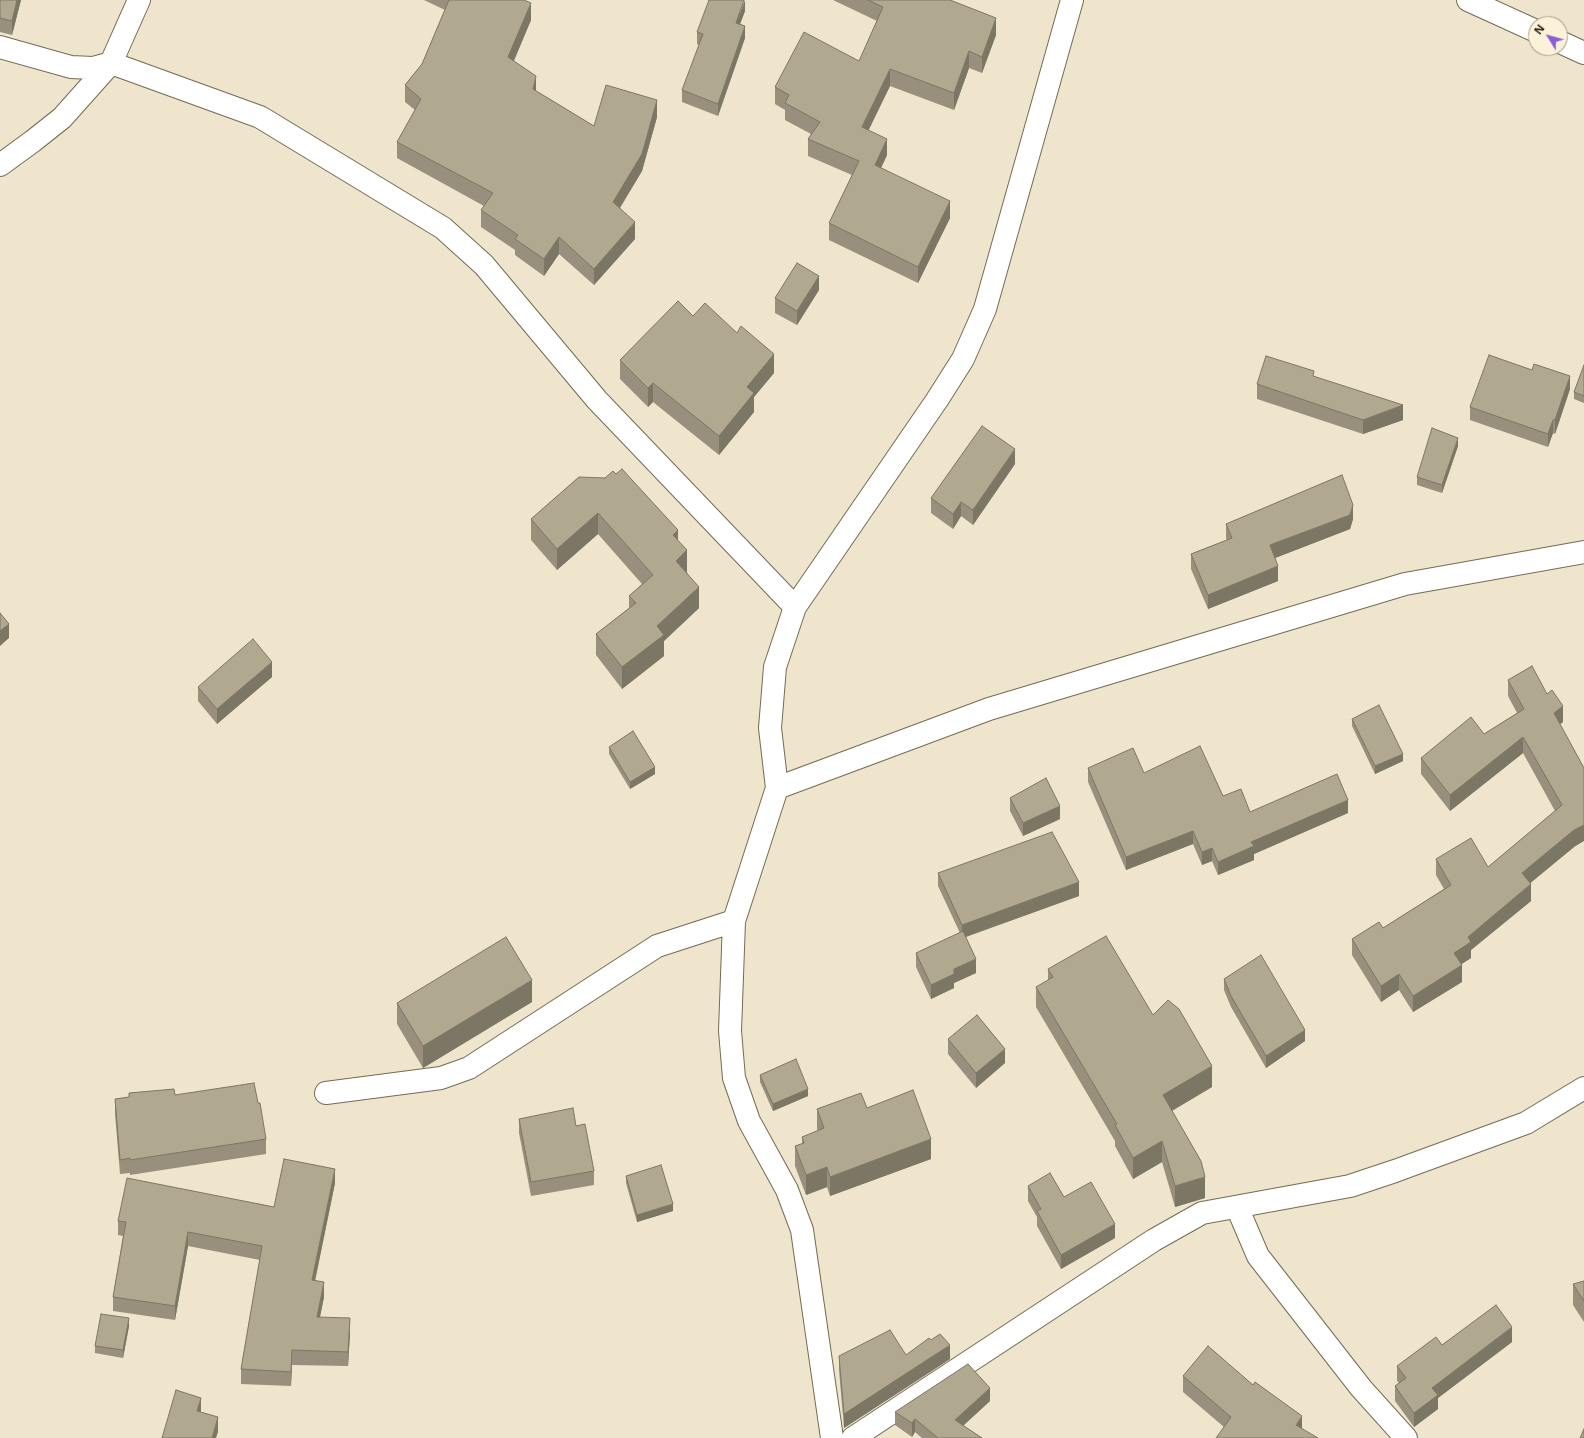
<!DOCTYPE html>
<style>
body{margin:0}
#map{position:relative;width:1584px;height:1438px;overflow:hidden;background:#eee5cc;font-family:"Noto Sans",sans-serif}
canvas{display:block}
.north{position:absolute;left:1528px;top:16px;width:40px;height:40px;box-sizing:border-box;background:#fcf2d9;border:1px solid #a49d8a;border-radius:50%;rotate:307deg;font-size:11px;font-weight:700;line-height:16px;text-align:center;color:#211d14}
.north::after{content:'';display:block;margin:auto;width:14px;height:18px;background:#8c5ed7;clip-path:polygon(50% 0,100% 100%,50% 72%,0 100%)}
</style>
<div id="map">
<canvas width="1584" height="1438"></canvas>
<div class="north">N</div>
</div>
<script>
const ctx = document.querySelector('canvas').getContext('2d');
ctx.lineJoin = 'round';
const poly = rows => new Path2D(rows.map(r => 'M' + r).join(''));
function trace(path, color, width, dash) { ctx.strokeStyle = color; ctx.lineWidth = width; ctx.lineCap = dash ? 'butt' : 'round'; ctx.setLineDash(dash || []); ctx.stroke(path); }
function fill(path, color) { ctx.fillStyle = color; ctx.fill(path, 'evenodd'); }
const minor = poly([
 [1468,0,1536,31],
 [1560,42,1584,53],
 [0,47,71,67,93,68,111,63,260,117,443,228,484,265,597,400,795,607],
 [0,165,33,141,62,118,111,63,139,0],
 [777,788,989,709,1405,584,1584,552],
 [326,1093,441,1078,469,1068,657,946,734,921],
 [1237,1207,1258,1256,1361,1388,1406,1438],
 [832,1438,802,1230,787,1190,749,1121,734,1078,730,1031,734,921,777,788,770,728,775,667,795,607,937,400,963,359,985,309,1072,0],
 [853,1438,1154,1240,1202,1213,1350,1186,1395,1171,1526,1123,1584,1088]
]);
trace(minor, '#746b55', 24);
trace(minor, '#fff', 22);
fill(poly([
 [0,0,21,0,12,35,0,32],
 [424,0,524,0,531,20,514,61,536,91,594,126,657,117,642,171,620,208,635,239,594,285,559,254,544,276,515,255,515,250,481,227,481,210,484,206,397,158,397,142,415,110,405,102,405,85,422,64,445,10],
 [833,0,950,0,996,35,982,73,969,68,954,110,890,86,868,130,887,155,881,168,950,218,918,283,829,240,829,223,852,175,808,156,808,139,811,134,785,120,785,110,775,104,775,87,859,61,877,21],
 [745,11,740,24,745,38,718,116,682,102,682,90,699,45,697,44,697,32],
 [819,290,797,325,775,313,775,298],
 [693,316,774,373,754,397,754,412,719,455,653,402,648,407,620,379,620,360],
 [1584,365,1584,403,1574,399,1574,392],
 [1314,377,1403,420,1363,434,1257,399,1257,384],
 [1570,389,1555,434,1553,433,1548,447,1470,420,1470,407],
 [1458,446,1442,493,1417,485,1417,477],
 [1015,464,973,525,961,516,953,529,931,513,931,498],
 [579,477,678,541,687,572,699,608,664,641,664,656,622,689,596,655,596,634,629,608,629,596,642,584,598,534,557,570,531,540,531,519],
 [1353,519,1350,529,1275,558,1278,581,1208,609,1191,569,1191,554,1227,540,1226,538,1226,524],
 [272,677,217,724,198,701,198,687],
 [1508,680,1547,694,1563,722,1560,724,1574,847,1530,883,1531,901,1471,950,1471,958,1461,964,1462,982,1413,1012,1399,990,1381,1002,1352,955,1352,939,1383,928,1444,889,1436,875,1436,859,1488,867,1555,811,1523,753,1450,811,1421,774,1421,758,1484,734,1517,713,1508,696],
 [1352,719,1403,761,1375,774,1352,726],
 [609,747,655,774,630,789,609,754],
 [1088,768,1144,773,1223,796,1250,812,1348,813,1254,854,1254,860,1218,875,1212,861,1202,865,1193,844,1126,870,1088,782],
 [1010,798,1060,819,1023,836,1010,811],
 [938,873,1079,896,966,937,976,973,954,983,954,988,931,999,916,967,916,953,960,933,938,886],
 [1048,969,1153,1015,1212,1087,1172,1111,1205,1198,1175,1207,1162,1162,1133,1179,1115,1146,1115,1141,1036,1007,1036,987,1048,980],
 [1224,979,1305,1041,1266,1068,1231,1007,1224,990],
 [532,1002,423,1068,397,1024,397,1003],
 [948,1039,1005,1063,976,1088,948,1054],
 [760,1075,808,1096,773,1111,760,1082],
 [129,1093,175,1095,266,1139,266,1154,130,1175,130,1173,120,1174,115,1114,115,1099,129,1098],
 [867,1108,931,1159,830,1196,827,1187,806,1195,795,1166,795,1146,802,1144,802,1137,818,1131,817,1129,817,1109],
 [519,1119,576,1126,594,1171,594,1185,531,1196,519,1133],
 [626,1176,673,1211,637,1222,626,1183],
 [335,1183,315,1281,324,1297,320,1317,350,1333,348,1366,292,1365,291,1386,241,1384,241,1369,260,1260,188,1246,175,1320,113,1311,113,1297,123,1236,118,1235,118,1221,274,1207],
 [1028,1186,1064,1197,1115,1238,1061,1269,1037,1226,1037,1217,1028,1201],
 [1584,1281,1584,1322,1573,1305,1573,1284],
 [129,1326,123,1358,95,1353,95,1346],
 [931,1340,950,1359,844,1428,839,1370,839,1356,906,1355],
 [1512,1342,1438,1398,1438,1409,1414,1427,1395,1401,1395,1386,1399,1383,1397,1381,1397,1366,1442,1345],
 [1183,1376,1302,1429,1224,1427,1183,1392],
 [990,1401,963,1426,982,1438,922,1438,915,1432,912,1437,895,1425,895,1412]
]), '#98907c');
fill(poly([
 [17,0,21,0,12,35,12,21],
 [745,0,745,11,736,35,736,23],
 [531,3,531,20,508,74,508,57],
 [996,18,996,35,982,73,982,57],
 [745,26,745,38,718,116,718,104],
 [969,51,969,68,954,110,954,93],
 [890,69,890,86,862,144,862,127],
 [536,76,536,92,533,89],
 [657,100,657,117,642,171,613,219,613,202],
 [887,139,887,155,875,181,875,165],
 [950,201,950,218,918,283,918,267],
 [635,222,635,239,594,285,594,269],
 [559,237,559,254,544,276,544,259],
 [819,276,819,290,797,325,797,311],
 [774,354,774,373,754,397,754,412,719,455,719,436,747,387],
 [1570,376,1570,389,1555,434,1555,420],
 [653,383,653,402,648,407,648,388],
 [1403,405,1403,420,1363,434,1363,420],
 [1553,420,1553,433,1548,447,1548,434],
 [1458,438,1458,446,1442,493,1442,485],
 [1015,449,1015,464,973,525,973,510],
 [961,502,961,516,953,529,953,514],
 [1353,505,1353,519,1350,529,1270,560,1270,545],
 [598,513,598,534,557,570,557,549],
 [678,530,678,552,673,535],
 [687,550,687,572,676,582,676,561],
 [1278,566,1278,581,1208,609,1208,595],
 [699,587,699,608,664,641,664,656,622,689,622,667,657,626],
 [9,624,9,638,0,646,0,631],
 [272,662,272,677,217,724,217,709],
 [1563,706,1563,722,1554,729,1554,713],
 [1523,737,1523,753,1450,811,1450,795],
 [1403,754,1403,761,1375,774,1375,766],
 [655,767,655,774,630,789,630,782],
 [1348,800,1348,813,1254,854,1254,860,1218,875,1218,862,1251,842],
 [1060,806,1060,819,1023,836,1023,823],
 [1584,825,1584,841,1574,847,1522,890,1522,873,1574,830],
 [1193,831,1193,844,1126,870,1126,857],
 [1212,848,1212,861,1202,865,1202,852],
 [1079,882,1079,896,962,938,962,925],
 [1531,884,1531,901,1471,950,1471,958,1454,969,1454,953,1468,937],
 [976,959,976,973,954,983,954,988,931,999,931,985,954,969],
 [1462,965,1462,982,1413,1012,1413,996],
 [1399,974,1399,990,1381,1002,1381,986],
 [532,980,532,1002,423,1068,423,1046],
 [1305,1030,1305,1041,1266,1068,1266,1056],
 [1005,1049,1005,1063,976,1088,976,1073],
 [1212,1066,1212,1087,1163,1116,1163,1095],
 [808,1089,808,1096,773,1111,773,1104],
 [931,1139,931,1159,830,1196,830,1177],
 [1162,1141,1162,1162,1133,1179,1133,1158],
 [827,1167,827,1187,806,1195,806,1175],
 [335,1169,335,1183,312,1295,312,1280],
 [1205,1177,1205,1198,1175,1207,1175,1186],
 [673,1204,673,1211,637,1222,637,1215],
 [1115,1224,1115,1238,1061,1269,1061,1255],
 [188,1232,188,1246,175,1320,175,1306],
 [324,1282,324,1297,317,1331,317,1317],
 [129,1318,129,1326,123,1358,123,1350],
 [350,1318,350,1333,348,1366,348,1352],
 [1512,1327,1512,1342,1438,1398,1438,1409,1414,1427,1414,1413,1432,1388],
 [950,1345,950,1359,844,1428,844,1414],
 [292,1350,292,1365,291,1386,291,1372],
 [990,1388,990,1401,955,1433,955,1420],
 [201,1398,201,1412,197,1411],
 [1302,1416,1302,1432,1296,1425],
 [218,1417,218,1432,216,1438,212,1438],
 [915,1419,915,1432,912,1437,912,1423]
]), '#7c7665');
const building = poly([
 [0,0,17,0,12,21,0,18,0,0],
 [449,0,524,0,531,3,508,57,536,76,533,89,594,126,606,85,657,100,642,154,613,202,635,222,594,269,559,237,544,259,515,239,518,235,481,210,493,193,397,142,421,99,405,85,422,64,449,0],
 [709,0,744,0,736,23,745,26,718,104,682,90,703,34,697,32,709,0],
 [868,0,950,0,996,18,982,57,969,51,954,93,890,69,862,127,887,139,875,165,950,201,918,267,829,223,859,161,808,139,820,122,785,103,789,95,775,87,804,32,859,61,883,7,868,0],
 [797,263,819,276,797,311,775,298,797,263],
 [678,301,693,316,705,303,737,333,741,326,774,354,747,387,754,393,719,436,653,383,648,388,620,360,678,301],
 [1489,355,1532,370,1534,364,1570,376,1555,420,1553,420,1548,434,1470,407,1489,355],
 [1266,356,1314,371,1313,376,1403,405,1363,420,1257,384,1266,356],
 [1584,365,1584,396,1574,392,1584,365],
 [982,426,1015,449,973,510,961,502,953,514,931,498,982,426],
 [1432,428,1458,438,1442,485,1417,477,1432,428],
 [622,469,678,530,673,535,687,550,676,561,699,587,657,626,664,635,622,667,596,634,636,603,629,596,653,575,598,513,557,549,531,519,579,477,605,478,613,471,616,474,622,469],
 [1342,475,1353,505,1350,515,1270,545,1278,566,1208,595,1191,554,1232,538,1226,524,1342,475],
 [0,613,9,624,0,631,0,613],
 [253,639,272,662,217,709,198,687,253,639],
 [1532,666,1547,694,1552,690,1563,706,1554,713,1584,768,1584,825,1574,830,1522,873,1531,884,1468,937,1471,942,1454,953,1462,965,1413,996,1399,974,1381,986,1352,939,1379,922,1383,928,1451,885,1436,859,1471,838,1488,867,1562,805,1523,737,1450,795,1421,758,1471,717,1484,734,1524,709,1508,680,1532,666],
 [1379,705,1403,754,1375,766,1352,719,1379,705],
 [633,731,655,767,630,782,609,747,633,731],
 [1200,746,1223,796,1241,789,1250,812,1337,774,1348,800,1251,842,1254,846,1218,862,1212,848,1202,852,1193,831,1126,857,1088,768,1133,748,1144,773,1200,746],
 [1046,778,1060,806,1023,823,1010,798,1046,778],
 [1052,832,1079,882,962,925,938,873,1052,832],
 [963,931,976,959,954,969,954,974,931,985,916,953,963,931],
 [1106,936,1153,1015,1168,1000,1179,1009,1212,1066,1163,1095,1201,1161,1205,1177,1175,1186,1162,1141,1133,1158,1115,1125,1117,1124,1036,987,1053,977,1048,969,1106,936],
 [506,937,532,980,423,1046,397,1003,506,937],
 [1261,955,1305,1030,1266,1056,1231,996,1224,979,1261,955],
 [977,1015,1005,1049,976,1073,948,1039,977,1015],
 [796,1059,808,1089,773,1104,760,1075,796,1059],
 [254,1083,258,1103,260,1103,266,1139,130,1160,130,1158,120,1160,115,1099,129,1097,129,1093,174,1089,175,1095,254,1083],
 [913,1090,931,1139,830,1177,827,1167,806,1175,795,1146,804,1143,802,1137,824,1128,817,1109,861,1093,867,1108,913,1090],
 [573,1108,576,1126,585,1124,594,1171,531,1182,519,1119,573,1108],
 [284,1159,335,1169,312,1280,324,1282,317,1317,350,1318,348,1352,292,1350,291,1372,241,1369,262,1246,188,1232,175,1306,113,1297,126,1222,118,1221,127,1178,274,1207,284,1159],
 [661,1165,673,1204,637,1215,626,1176,661,1165],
 [1050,1173,1064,1197,1091,1182,1115,1224,1061,1255,1037,1211,1041,1209,1028,1186,1050,1173],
 [1584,1281,1584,1301,1573,1284,1584,1281],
 [1496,1305,1512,1327,1432,1388,1438,1395,1414,1413,1395,1386,1406,1378,1397,1366,1436,1337,1442,1345,1496,1305],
 [101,1314,129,1318,123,1350,95,1346,101,1314],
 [890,1330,906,1355,929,1338,931,1340,940,1334,950,1345,844,1414,839,1356,890,1330],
 [1208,1346,1253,1385,1255,1382,1302,1416,1296,1425,1318,1438,1216,1438,1231,1417,1183,1376,1208,1346],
 [968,1364,990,1388,955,1420,982,1438,938,1438,915,1419,912,1423,895,1412,968,1364],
 [176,1390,201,1398,197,1411,218,1417,212,1438,162,1438,176,1390],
 [1584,1429,1584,1438,1580,1438,1584,1429]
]);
fill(building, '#b1a890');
trace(building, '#7c7665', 1);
</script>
